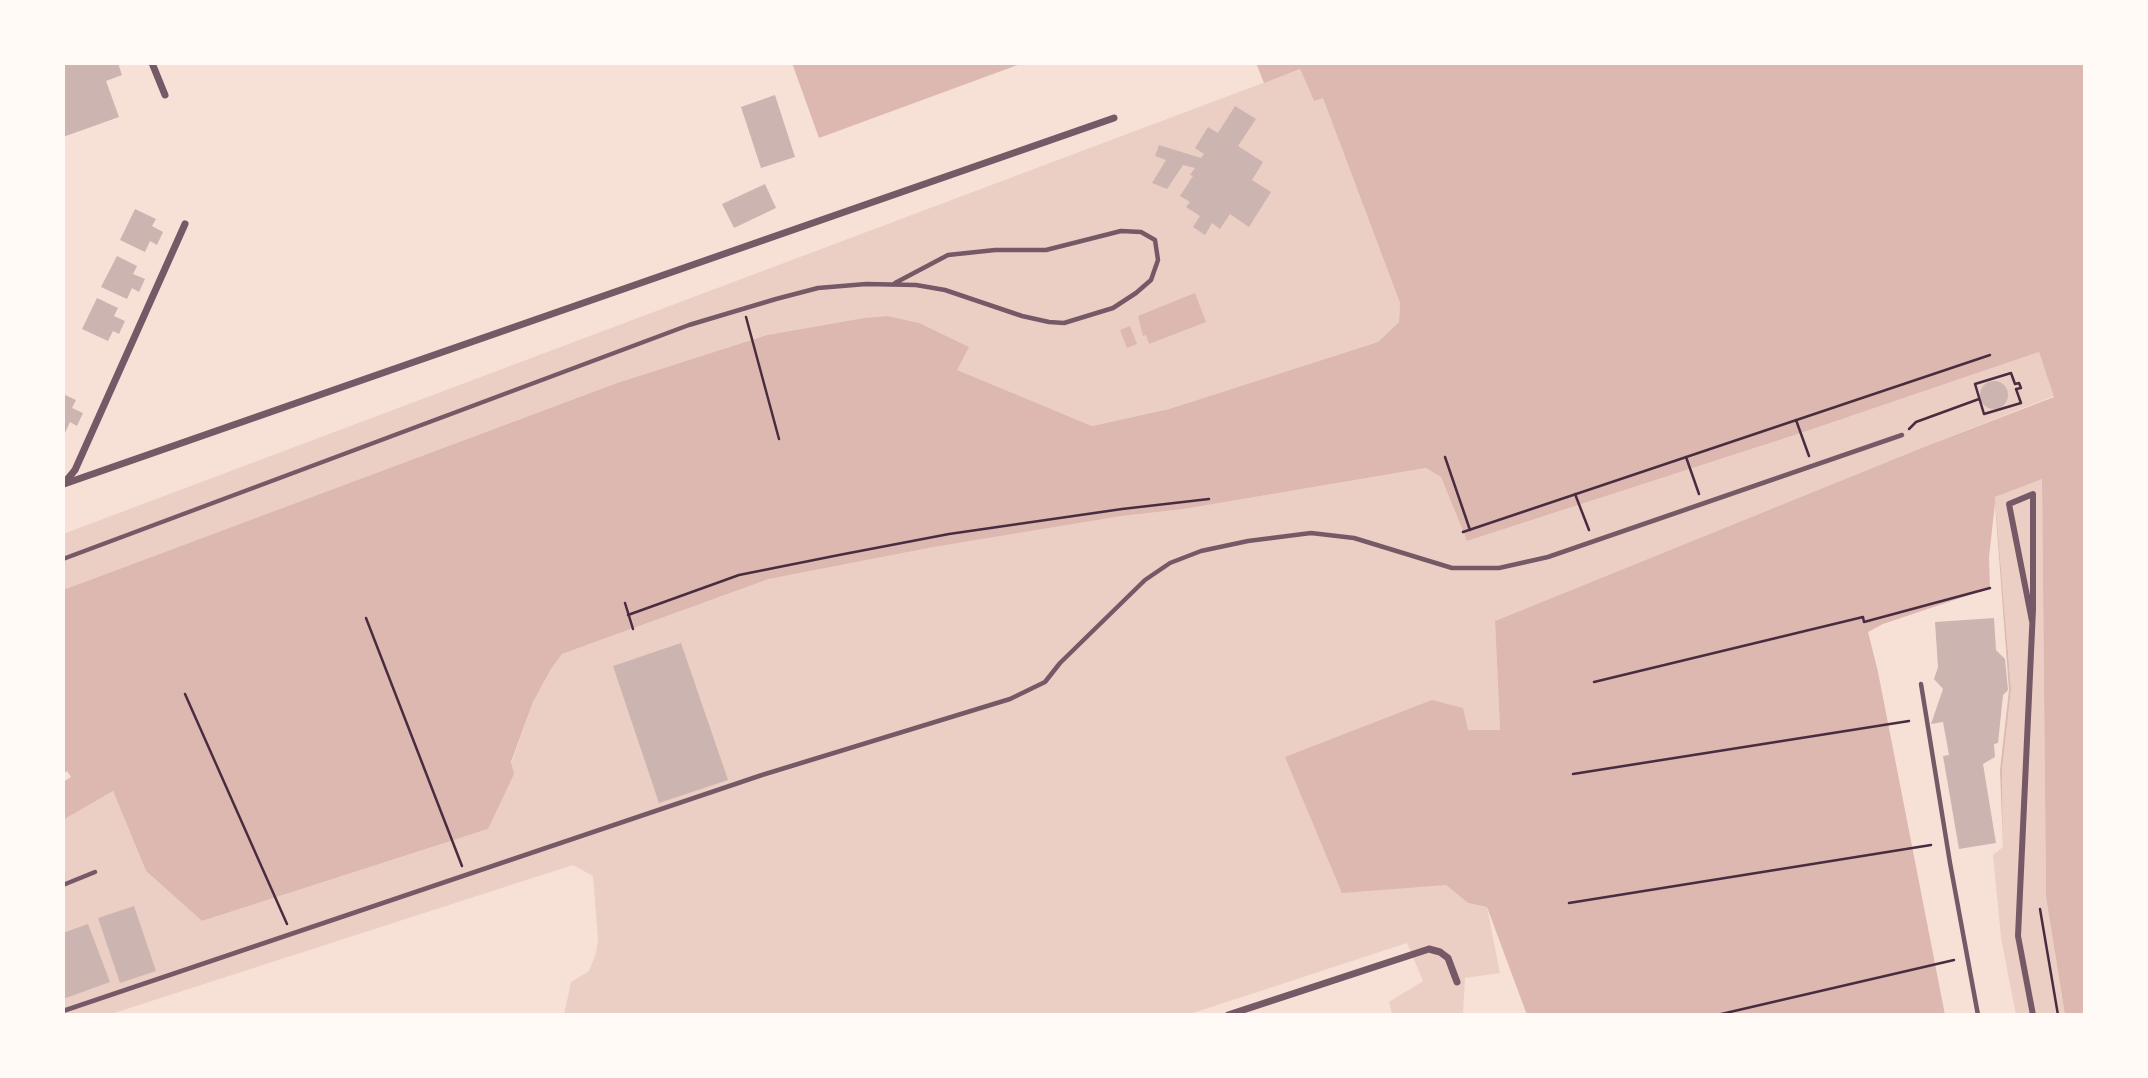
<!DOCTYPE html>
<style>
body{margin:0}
#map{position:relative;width:2148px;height:1078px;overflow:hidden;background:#f7e1d7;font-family:"Sofia Sans Condensed",sans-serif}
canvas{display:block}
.frame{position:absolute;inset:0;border:65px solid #fffaf5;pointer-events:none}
</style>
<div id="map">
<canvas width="2148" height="1078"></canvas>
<div class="frame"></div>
</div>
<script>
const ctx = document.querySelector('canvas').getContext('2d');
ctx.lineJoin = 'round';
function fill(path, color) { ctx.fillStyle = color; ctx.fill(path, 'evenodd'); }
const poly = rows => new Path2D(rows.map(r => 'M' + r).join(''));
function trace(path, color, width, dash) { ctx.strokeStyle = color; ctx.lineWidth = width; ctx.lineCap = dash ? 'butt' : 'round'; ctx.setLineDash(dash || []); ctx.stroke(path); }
fill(poly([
 [1300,69,1314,101,1323,97,1400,303,1399,322,1378,342,1169,409,1092,426,956,370,887,316,865,318,767,335,617,383,63,590,63,534],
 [2039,352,2054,396,1924,447,1495,621,1500,730,1468,730,1435,885,1446,885,1468,903,1487,907,1500,973,1465,978,1463,1015,1392,1015,1389,1002,1423,981,1407,943,1187,1015,564,1015,571,982,589,971,596,953,598,939,593,876,573,865,108,1015,63,1015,63,820,113,791,146,871,202,921,488,829,533,702,551,669,562,654,769,579,934,547,1122,516,1184,509,1426,468,1441,477,1467,541,1801,433],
 [2042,478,2046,897,2065,1015,2016,1015,2001,938,1993,855,2003,847,2002,770,2011,689,1995,497]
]), '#ebcfc5');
fill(poly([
 [792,63,1023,63,819,138],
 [1256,63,2085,63,2085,1015,2065,1015,2046,897,2042,479,1995,497,2011,689,2002,770,2003,847,2000,770,2009,690,1995,503,1989,557,1990,588,1883,624,1868,632,1878,672,1945,1015,1527,1015,1487,907,1468,903,1446,885,1342,893,1285,757,1432,700,1463,708,1468,730,1500,730,1495,621,1924,447,2054,397,2039,352,1801,433,1467,541,1441,477,1426,468,1184,509,1122,516,934,547,769,579,562,654,551,669,533,702,511,762,514,774,488,829,202,921,146,871,113,791,63,820,63,782,71,777,67,771,63,774,63,590,617,383,767,335,864,318,887,316,919,323,969,347,957,370,1092,426,1169,409,1378,342,1399,322,1400,303,1323,98,1314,101,1300,69,1264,83],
 [1195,293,1206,322,1149,344,1146,335,1143,336,1138,316],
 [1130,326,1137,344,1127,348,1120,330]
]), '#dcb8b0');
fill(poly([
 [63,63,118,63,122,75,106,81,119,117,63,137],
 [775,95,795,157,761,168,741,107],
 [1235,106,1256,119,1238,146,1263,162,1252,180,1271,192,1249,227,1230,214,1220,229,1212,223,1205,235,1193,227,1200,216,1186,207,1190,202,1180,196,1193,176,1190,175,1195,168,1183,165,1167,189,1152,183,1166,160,1155,156,1159,145,1201,158,1204,154,1195,148,1208,127,1218,133],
 [765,184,776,208,734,228,722,204],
 [135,209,156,219,152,226,163,232,157,245,150,241,145,252,120,240],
 [117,256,137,266,133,274,145,279,139,292,132,288,127,299,101,287],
 [97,298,118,308,114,316,125,321,119,334,113,331,108,341,82,329],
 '1980 395a14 14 0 1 1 28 0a14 14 0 1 1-28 0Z',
 [63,394,76,400,72,408,83,413,77,426,70,422,65,433,63,432],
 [1994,618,1996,650,2005,659,2008,690,2003,695,1998,743,1994,744,1995,757,1983,764,1996,843,1959,849,1943,756,1949,755,1943,722,1931,724,1943,689,1934,679,1938,667,1935,622],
 [681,643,728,780,659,803,613,666],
 [134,906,156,971,120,983,98,918],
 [88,924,110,982,63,999,63,933]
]), '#ccb4b1');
trace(poly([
 [746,317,779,439],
 [2011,373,2015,384,2019,383,2021,388,2016,389,2021,403,1984,414,1975,384,2011,373],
 [1796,420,1809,456],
 [1909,429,1916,422,1979,399],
 [1445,457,1470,530],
 [1686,457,1699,494],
 [1575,494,1589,530],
 [1463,532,1990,355],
 [625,603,633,629],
 [628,615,739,575,839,555,949,534,1122,509,1209,499],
 [366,618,462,866],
 [1594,682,1863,617,1864,622,1990,588],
 [185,694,287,924],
 [1573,774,1909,721],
 [1569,903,1931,845],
 [2040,909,2058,1015],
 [1717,1015,1954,960]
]), '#4a2c40', 2.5);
trace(poly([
 [63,559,689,325,776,299,818,288,866,284,916,285,945,290,1022,316,1049,322,1064,323,1113,308,1136,293,1151,280,1158,260,1155,240,1141,232,1121,231,1046,250,995,250,948,255,895,283],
 [1921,684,1950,863,1978,1015],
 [63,885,95,872],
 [63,1011,762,775,1010,699,1045,682,1060,663,1145,580,1170,563,1201,551,1248,541,1311,533,1354,538,1452,568,1499,568,1548,557,1902,435]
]), '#755966', 4.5);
trace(poly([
 [2032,621,2009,504,2033,494,2033,609,2018,936,2033,1015]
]), '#755966', 6);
trace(poly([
 [152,63,165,95],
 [66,481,75,470,185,224],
 [64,484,1114,118],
 [1228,1015,1429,949,1440,952,1448,958,1457,982]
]), '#755966', 7);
</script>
